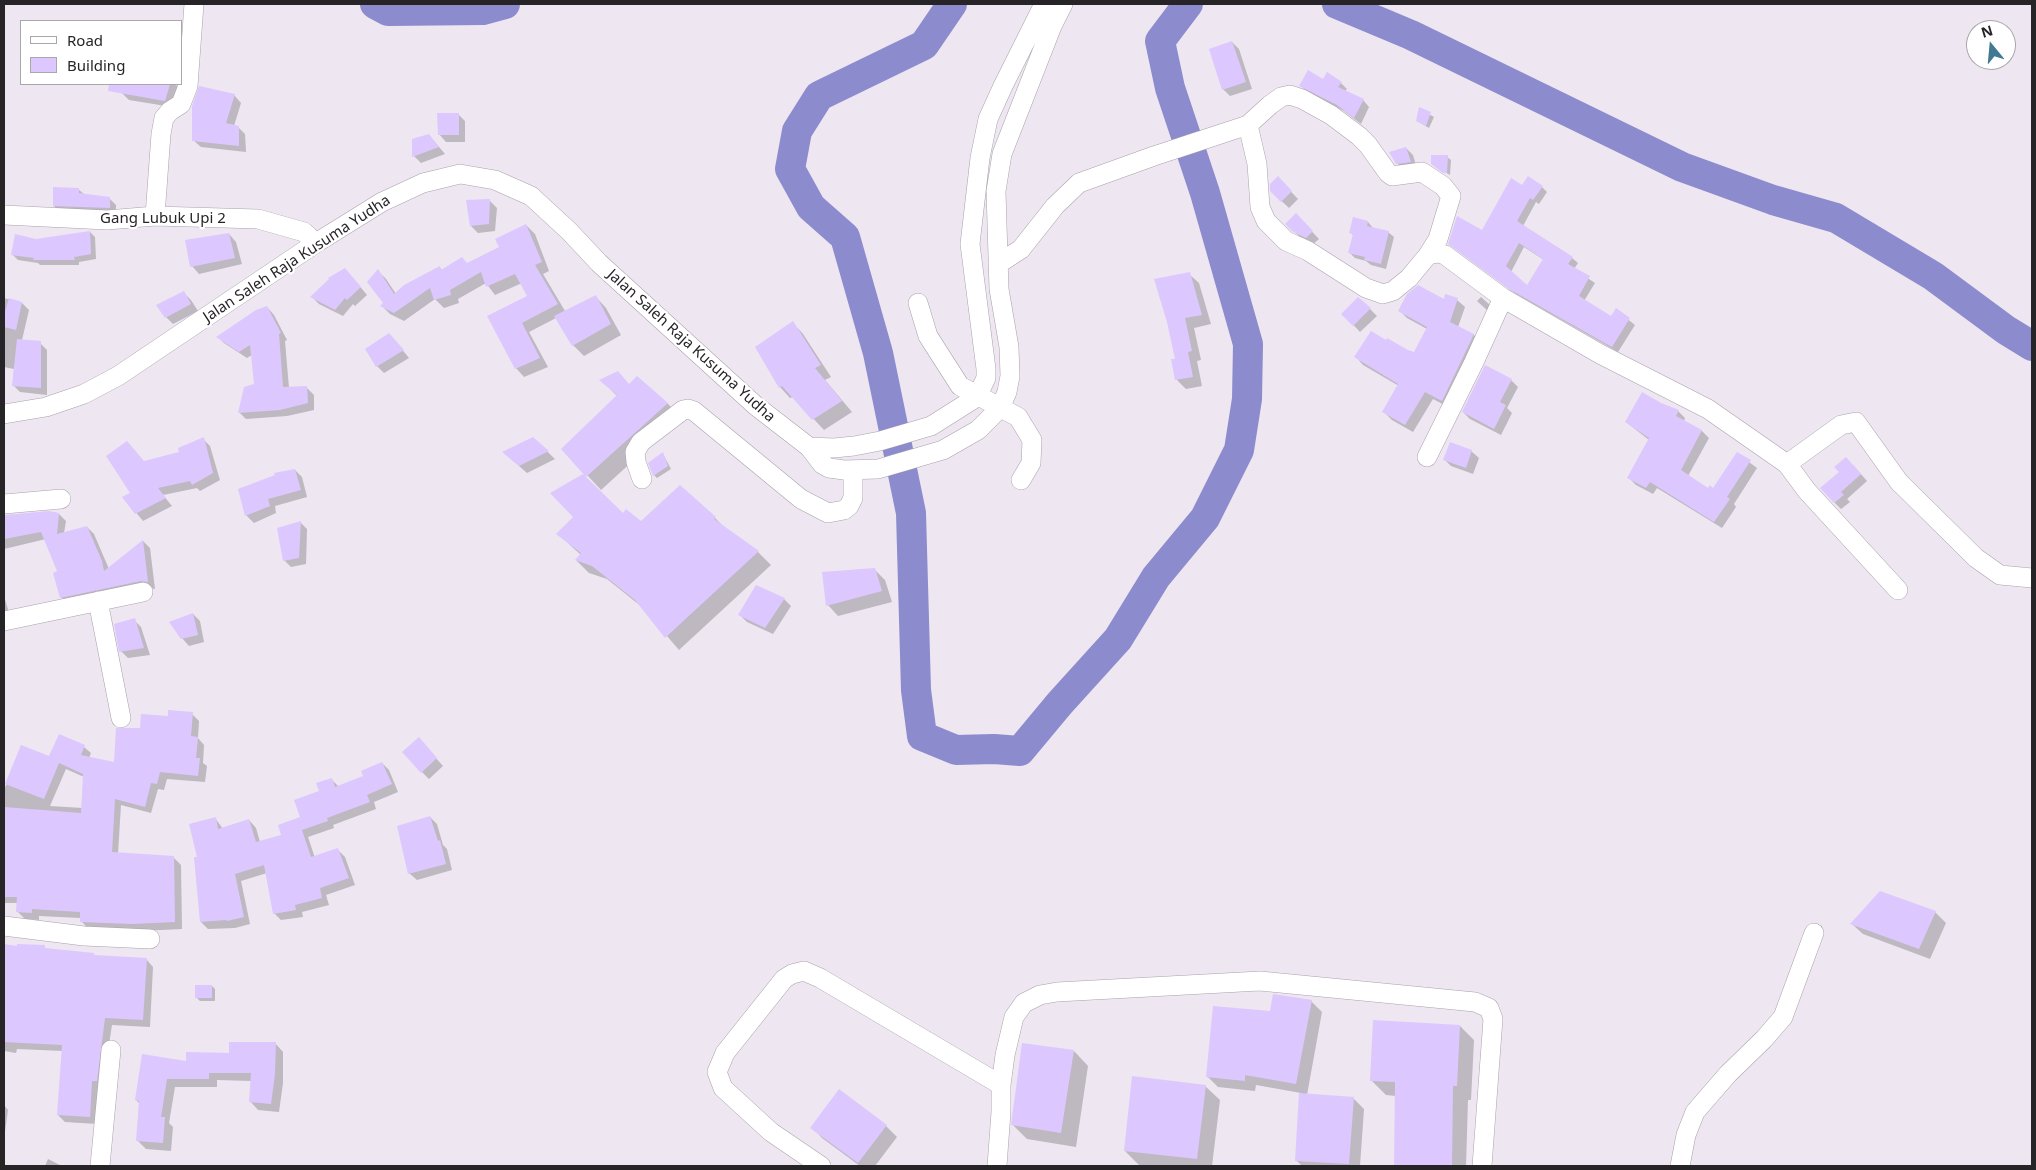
<!DOCTYPE html>
<style>
body{margin:0}
#map{position:relative;width:2036px;height:1170px;overflow:hidden;background:#eee6f0;font-family:"Noto Sans",sans-serif}
canvas{display:block}
.frame{position:absolute;inset:0;border:5px solid #272427;pointer-events:none}
.legend{position:absolute;left:20px;top:20px;width:162px;height:65px;box-sizing:border-box;background:#fff;border:1px solid #a9a7a9;margin:0;padding:6px 9px;list-style:none;font-size:15px;color:#272427}
.legend li{display:flex;align-items:center;gap:10px;height:25px}
.legend b{width:25px;border:1px solid #a9a7a9}
.north{position:absolute;left:1966px;top:20px;width:50px;height:50px;box-sizing:border-box;background:#fff;border:1px solid #a9a7a9;border-radius:50%;rotate:343deg;font-size:14px;font-weight:700;line-height:20px;text-align:center;color:#272427}
.north::after{content:'';display:block;margin:auto;width:18px;height:22px;background:#3f7992;clip-path:polygon(50% 0,100% 100%,50% 72%,0 100%)}
</style>
<div id="map">
<canvas width="2036" height="1170"></canvas>
<div class="frame"></div>
<ul class="legend">
<li><b style="height:6px;background:#fff"></b>Road</li>
<li><b style="height:14px;background:#dcc7ff"></b>Building</li>
</ul>
<div class="north">N</div>
</div>
<script>
const ctx = document.querySelector('canvas').getContext('2d');
ctx.lineJoin = 'round';
function fill(path, color) { ctx.fillStyle = color; ctx.fill(path, 'evenodd'); }
const poly = rows => new Path2D(rows.map(r => 'M' + r).join(''));
function trace(path, color, width, dash) { ctx.strokeStyle = color; ctx.lineWidth = width; ctx.lineCap = dash ? 'butt' : 'round'; ctx.setLineDash(dash || []); ctx.stroke(path); }
function write(font, color, halo, rows, align = 'center') {
  ctx.font = font + ' "Noto Sans",sans-serif'; ctx.lineWidth = 4.5; ctx.setLineDash([]); ctx.textBaseline = 'middle'; ctx.strokeStyle = halo; ctx.fillStyle = color; for (const [text, x, y, turn = 0] of rows) {
    ctx.save(); ctx.translate(x, y); ctx.rotate((+turn || 0) * Math.PI / 180); ctx.textAlign = isNaN(turn) ? turn : align; if (halo) ctx.strokeText(text, 0, 0); ctx.fillText(text, 0, 0); ctx.restore();
  }
}
fill(poly([
 [1232,42,1239,49,1252,89,1230,96,1223,89],
 [1341,83,1347,89,1345,91,1363,100,1369,107,1361,124,1344,111,1307,92,1301,86],
 [125,84,175,84,178,87,172,107,129,100,122,93],
 [234,95,241,103,234,126,238,127,245,134,246,152,201,147,193,140],
 [1420,109,1434,117,1429,128,1417,121],
 [458,114,465,121,465,142,446,142,439,134],
 [429,135,445,154,421,163,414,156],
 [1406,148,1413,155,1417,169,1404,171,1397,163],
 [1447,157,1451,160,1450,175,1436,167],
 [1278,178,1298,199,1289,208,1271,191],
 [1522,187,1542,187,1547,192,1539,204,1536,202,1523,226,1572,258,1578,263,1574,269,1595,283,1584,301,1611,317,1616,310,1635,325,1618,352,1516,294,1449,244,1482,232],
 [1524,247,1544,260,1527,287,1511,272],
 [78,189,85,195,109,198,116,205,116,215,61,213,54,206],
 [490,201,497,208,495,231,478,233,471,226],
 [1296,215,1319,239,1313,244,1301,238,1286,224],
 [1368,222,1373,228,1388,232,1394,237,1386,269,1371,265,1366,261,1355,258,1350,253,1354,236,1351,233],
 [526,225,535,234,549,271,543,274,565,311,596,297,606,308,621,335,584,356,573,345,556,318,529,332,548,367,524,377,516,368,489,317,529,296,522,283,495,295,486,283,458,299,459,303,444,308,435,299,404,321,390,314,382,306,385,303,378,271,386,279,396,294,440,268,442,270,467,264,501,247],
 [90,232,95,237,96,259,79,262,79,265,40,265,38,263,18,260,13,255,36,240],
 [229,234,236,242,242,264,199,274,192,266],
 [1189,274,1199,283,1211,324,1194,328,1201,360,1197,361,1202,386,1186,389,1177,380,1173,360,1176,360],
 [352,277,367,295,355,306,353,304,343,316,319,304,312,297],
 [184,293,191,300,198,311,173,324,166,317],
 [1481,297,1491,306,1489,312,1477,301],
 [4,298,22,303,29,310,22,340,40,343,47,350,47,395,20,392,13,385,14,369,4,367],
 [1457,300,1465,307,1458,327,1473,334,1481,342,1450,408,1433,399,1413,432,1392,420,1384,412,1399,386,1363,365,1356,357,1408,352,1415,353,1427,329,1407,318,1399,310],
 [267,307,274,315,287,340,285,341,289,388,307,388,314,395,314,410,287,416,246,419,239,412,255,385,252,355,247,358,224,343,218,337],
 [1370,309,1377,316,1360,332,1343,314],
 [793,323,803,334,831,377,825,380,852,412,824,430,793,397,790,398,780,387],
 [396,342,409,358,384,373,377,366],
 [601,380,629,385,667,403,681,417,601,490,563,449,617,396],
 [1511,380,1518,387,1507,408,1512,413,1501,435,1470,419,1463,412],
 [1660,404,1678,411,1685,418,1684,421,1702,431,1709,438,1688,476,1709,489,1714,489,1737,453,1757,468,1734,504,1736,507,1722,528,1657,488,1653,494,1636,485,1629,478,1649,440,1626,422],
 [533,438,555,459,527,473,511,459],
 [203,439,210,446,220,480,200,491,197,488,163,495,172,506,143,521,124,498,132,494,181,453],
 [1471,451,1479,458,1473,474,1451,466,1444,459],
 [663,454,671,469,657,478,654,475],
 [1853,465,1867,481,1847,499,1850,502,1841,509,1834,502],
 [295,470,302,477,307,497,275,506,276,513,254,523,247,516,239,489],
 [48,513,59,514,66,521,64,533,87,527,94,534,109,569,143,541,150,548,155,589,148,588,68,604,61,597,59,572,46,539,4,549,4,516],
 [623,514,641,523,715,518,724,527,758,552,771,565,679,650,642,607,607,579,589,573,576,560,581,555,558,534],
 [300,522,307,529,306,564,291,567,284,560],
 [874,569,885,580,892,602,838,616,828,605],
 [756,587,784,599,791,606,773,634,747,622,740,615],
 [4,596,10,616,4,618],
 [193,614,200,621,204,642,189,646,182,638],
 [134,620,141,627,150,655,128,658,121,651],
 [192,714,199,721,198,738,204,745,203,763,207,766,205,782,167,779,164,790,158,789,151,813,121,805,118,854,174,858,181,865,182,929,141,931,88,928,81,921,81,918,39,916,39,920,25,919,18,912,18,903,4,903,4,790,22,747,49,758,60,735,84,747,91,753,89,758,115,764,141,729,169,717],
 [66,769,84,777,83,808,50,806],
 [425,746,443,766,429,779,422,772],
 [382,763,389,770,398,792,374,802,376,809,333,825,334,828,308,837,315,858,338,850,345,857,355,885,326,895,329,905,302,912,303,917,281,920,274,913,267,873,241,881,250,924,235,928,208,929,201,922,199,859,215,818,223,829,249,820,256,828,260,842,283,836,302,818,331,779,339,787,365,777],
 [430,817,437,824,443,845,447,849,452,870,417,880,409,873],
 [1935,912,1946,923,1930,959,1863,934,1852,924],
 [4,945,18,947,44,947,47,950,93,954,95,956,146,959,153,967,150,1027,112,1025,97,1124,65,1122,58,1115,63,1051,17,1049,16,1053,4,1051],
 [212,986,215,989,215,1001,200,1001,197,998],
 [1311,1001,1322,1012,1307,1095,1353,1098,1364,1109,1360,1166,1302,1166,1296,1160,1301,1093,1256,1085,1255,1091,1218,1087,1207,1076,1271,1012],
 [1460,1026,1474,1040,1471,1100,1468,1100,1466,1166,1396,1166,1396,1096,1386,1095,1371,1080],
 [275,1043,283,1052,283,1083,279,1112,258,1110,250,1101,252,1081,217,1080,217,1087,175,1087,169,1123,173,1127,171,1151,146,1149,138,1141,140,1104,136,1100,187,1062],
 [1074,1051,1088,1066,1076,1147,1027,1139,1013,1125],
 [1205,1086,1220,1100,1212,1166,1140,1166,1125,1151],
 [839,1091,886,1126,897,1137,875,1166,860,1166,822,1138,812,1127],
 [4,1105,8,1110,4,1139],
 [48,1159,62,1166,45,1166]
]), '#0003');
trace(poly([
 [375,4,388,11,483,10,505,4],
 [952,4,924,45,819,96,797,131,790,169,811,207,845,237,878,353,911,513,916,690,922,736,956,750,994,749,1020,751,1060,703,1118,639,1156,577,1205,518,1239,450,1247,399,1248,344,1205,193,1170,88,1160,41,1188,4],
 [1337,4,1411,35,1682,167,1773,200,1836,218,1933,276,2006,330,2032,346]
]), '#8b8bce', 30);
fill(poly([
 [1232,41,1246,82,1222,90,1209,49],
 [1308,70,1323,79,1327,72,1342,82,1338,87,1364,99,1354,118,1337,105,1299,86],
 [109,84,170,84,165,101,108,91],
 [199,86,235,94,226,123,239,126,239,146,192,141,192,106],
 [1419,107,1431,112,1426,126,1416,121],
 [437,113,459,113,459,135,438,135],
 [429,134,439,147,412,157,412,139],
 [1406,147,1411,162,1396,164,1389,152],
 [1431,155,1448,155,1447,173,1443,173,1431,164],
 [1278,176,1292,191,1281,202,1270,191,1270,184],
 [1528,176,1543,186,1533,200,1530,198,1517,221,1573,257,1568,264,1590,276,1579,296,1611,316,1616,308,1630,318,1612,347,1509,289,1448,244,1457,216,1482,230,1511,178,1522,185],
 [1519,243,1543,259,1527,285,1506,266],
 [53,187,79,188,79,193,110,197,110,208,53,206],
 [490,199,489,224,470,226,466,200],
 [1296,213,1313,231,1306,238,1293,232,1285,224],
 [1353,217,1368,221,1367,226,1389,231,1381,264,1364,260,1365,257,1348,253,1353,234,1349,233],
 [526,224,542,262,535,265,558,304,522,323,540,358,515,369,487,316,527,296,515,274,486,287,481,272,450,290,451,295,434,300,430,288,394,313,380,306,383,303,367,282,378,269,394,294,404,285,440,266,441,270,462,257,467,263,499,247,495,239],
 [90,231,91,254,74,257,75,260,33,260,34,258,11,255,15,234,36,239],
 [229,233,235,258,190,267,185,240],
 [345,268,361,287,347,300,345,298,335,310,310,297,329,279,328,278],
 [1190,272,1202,315,1185,318,1192,351,1188,352,1193,377,1175,380,1171,359,1175,359,1167,322,1154,279],
 [1418,285,1444,299,1445,294,1458,298,1450,322,1474,334,1442,401,1425,392,1405,425,1382,412,1398,384,1354,357,1371,331,1386,340,1387,338,1408,350,1414,352,1427,327,1398,311,1407,294],
 [184,291,191,304,165,318,156,305],
 [596,295,611,324,572,346,554,316],
 [1358,297,1371,308,1353,326,1341,314],
 [9,298,22,302,16,330,4,327,4,315],
 [267,306,281,333,279,334,283,387,307,386,308,403,280,410,238,413,244,387,254,384,250,345,239,352,216,337,256,310],
 [793,321,821,365,815,368,842,401,812,420,782,386,779,388,755,347],
 [389,333,404,350,376,367,365,349],
 [17,339,41,341,41,388,12,386],
 [1485,365,1512,379,1500,402,1506,405,1494,429,1462,412],
 [618,371,629,384,637,376,668,403,586,477,561,449,617,395,599,380],
 [1642,392,1661,403,1679,410,1676,416,1702,430,1681,470,1708,488,1710,485,1713,488,1737,452,1751,460,1727,497,1730,499,1714,522,1650,482,1646,488,1627,478,1649,438,1625,422],
 [204,437,213,473,192,485,190,481,158,488,166,498,135,514,122,497,130,493,106,456,127,441,144,461,179,452,178,448],
 [533,437,549,451,519,466,502,452],
 [1450,442,1472,450,1466,468,1443,460],
 [663,452,668,466,653,476,648,463],
 [1846,457,1861,474,1841,492,1844,495,1834,503,1820,488,1839,472,1834,467],
 [295,469,301,490,268,499,270,506,245,516,238,489,275,475,274,473],
 [583,474,623,513,626,509,641,521,680,485,716,517,714,519,759,551,665,638,635,600,592,566,575,560,581,553,556,534,573,517,550,493],
 [49,511,59,513,57,534,87,526,102,561,104,571,143,540,148,582,141,581,60,598,53,573,57,571,41,532,4,539,5,515],
 [301,521,299,558,283,561,277,528],
 [875,568,882,591,826,606,822,572],
 [756,585,785,598,765,628,738,615],
 [193,613,198,635,181,639,169,622],
 [135,618,144,648,119,652,114,624],
 [168,710,193,712,191,736,198,737,196,758,200,758,198,776,160,772,157,784,151,783,145,807,115,799,112,852,174,856,175,922,133,924,80,922,80,912,32,909,32,913,16,912,17,897,4,897,4,807,81,813,83,774,59,763,44,799,5,784,21,745,49,756,59,734,85,745,81,755,114,762,116,728,140,728,141,714,168,716],
 [419,737,437,758,421,773,402,752],
 [382,762,392,784,367,795,370,802,327,818,328,821,302,830,311,857,338,848,349,878,320,888,322,898,295,905,296,910,273,914,264,865,235,874,244,917,227,921,226,920,200,922,194,857,197,857,189,824,216,817,218,829,249,819,256,842,281,835,278,825,300,817,294,800,319,791,316,783,332,778,335,787,363,776,361,771],
 [430,816,438,841,440,840,446,864,408,874,397,826],
 [1880,891,1936,911,1919,949,1850,924],
 [4,944,17,946,17,944,45,945,45,948,94,953,94,955,147,958,143,1020,105,1018,97,1081,92,1081,90,1117,57,1115,62,1045,4,1042],
 [195,985,212,985,212,998,195,998],
 [1273,994,1312,1000,1296,1084,1245,1075,1245,1081,1206,1077,1213,1006,1270,1011],
 [1373,1020,1460,1025,1457,1086,1453,1086,1452,1166,1394,1166,1395,1082,1370,1081],
 [229,1042,276,1042,275,1074,271,1104,249,1102,251,1073,209,1073,209,1079,167,1079,161,1117,165,1117,163,1143,136,1141,139,1101,135,1100,142,1054,186,1061,186,1052,229,1053],
 [1022,1043,1074,1050,1061,1133,1011,1125],
 [1132,1076,1206,1085,1197,1159,1124,1151],
 [839,1089,887,1125,858,1163,810,1128],
 [1299,1093,1354,1097,1349,1164,1295,1161]
]), '#dcc7ff');
const minor = poly([
 [1248,125,1270,105,1281,97,1290,95,1302,99,1331,115,1359,136,1368,145,1388,173,1392,176,1422,172,1443,186,1451,196,1438,239,1428,255],
 [4,215,107,220,155,216,258,219,304,232,316,243],
 [155,216,161,134,164,118,170,111,181,104,188,86,194,4],
 [998,264,1021,249,1055,206,1079,183,1154,156,1248,125,1257,164,1260,207,1266,221,1286,241,1308,251,1366,288,1383,294,1393,291,1409,278,1428,255,1439,253,1445,255,1503,298,1600,354,1708,409,1787,464,1807,491,1898,590],
 [918,303,928,336,960,386,1018,417,1032,440,1031,463,1021,480],
 [4,414,46,407,84,394,118,376,316,243,382,202,423,183,460,174,495,180,531,196,569,231,599,263,756,406,809,447,822,464,829,468,844,470,878,469,943,450,978,430,1000,408,1007,392,1010,376,1009,347,999,289,996,191,1002,154,1052,26,1063,4],
 [809,447,834,448,854,446,880,441,931,426,977,397,986,378,986,369,970,244,980,158,988,119,1003,86,1044,4],
 [1427,457,1474,362,1503,298],
 [1787,464,1841,425,1856,422,1899,482,1976,558,2000,575,2032,578],
 [642,479,636,462,635,452,641,442,683,410,688,409,694,411,801,499,828,513,844,510,849,506,853,498,853,470],
 [4,504,61,499],
 [98,601,121,718],
 [4,621,143,592],
 [4,926,84,936,150,939],
 [100,1166,111,1050],
 [821,1166,771,1132,723,1088,717,1072,725,1053,784,979,792,974,804,971,820,978,1001,1085],
 [997,1166,1001,1112,1001,1085,1005,1055,1014,1017,1024,1003,1040,995,1057,992,1260,981,1475,1002,1489,1008,1493,1019,1482,1166],
 [1680,1166,1686,1135,1695,1112,1728,1074,1764,1039,1783,1017,1814,933]
]);
trace(minor, '#a9a1ab', 20);
trace(minor, '#fff', 19);
write('15px', '#272427', '#fff', [
 ["Gang Lubuk Upi 2",163,219],
 ["Jalan Saleh Raja Kusuma Yudha",297,259,-33],
 ["Jalan Saleh Raja Kusuma Yudha",691,346,42]
]);
</script>
